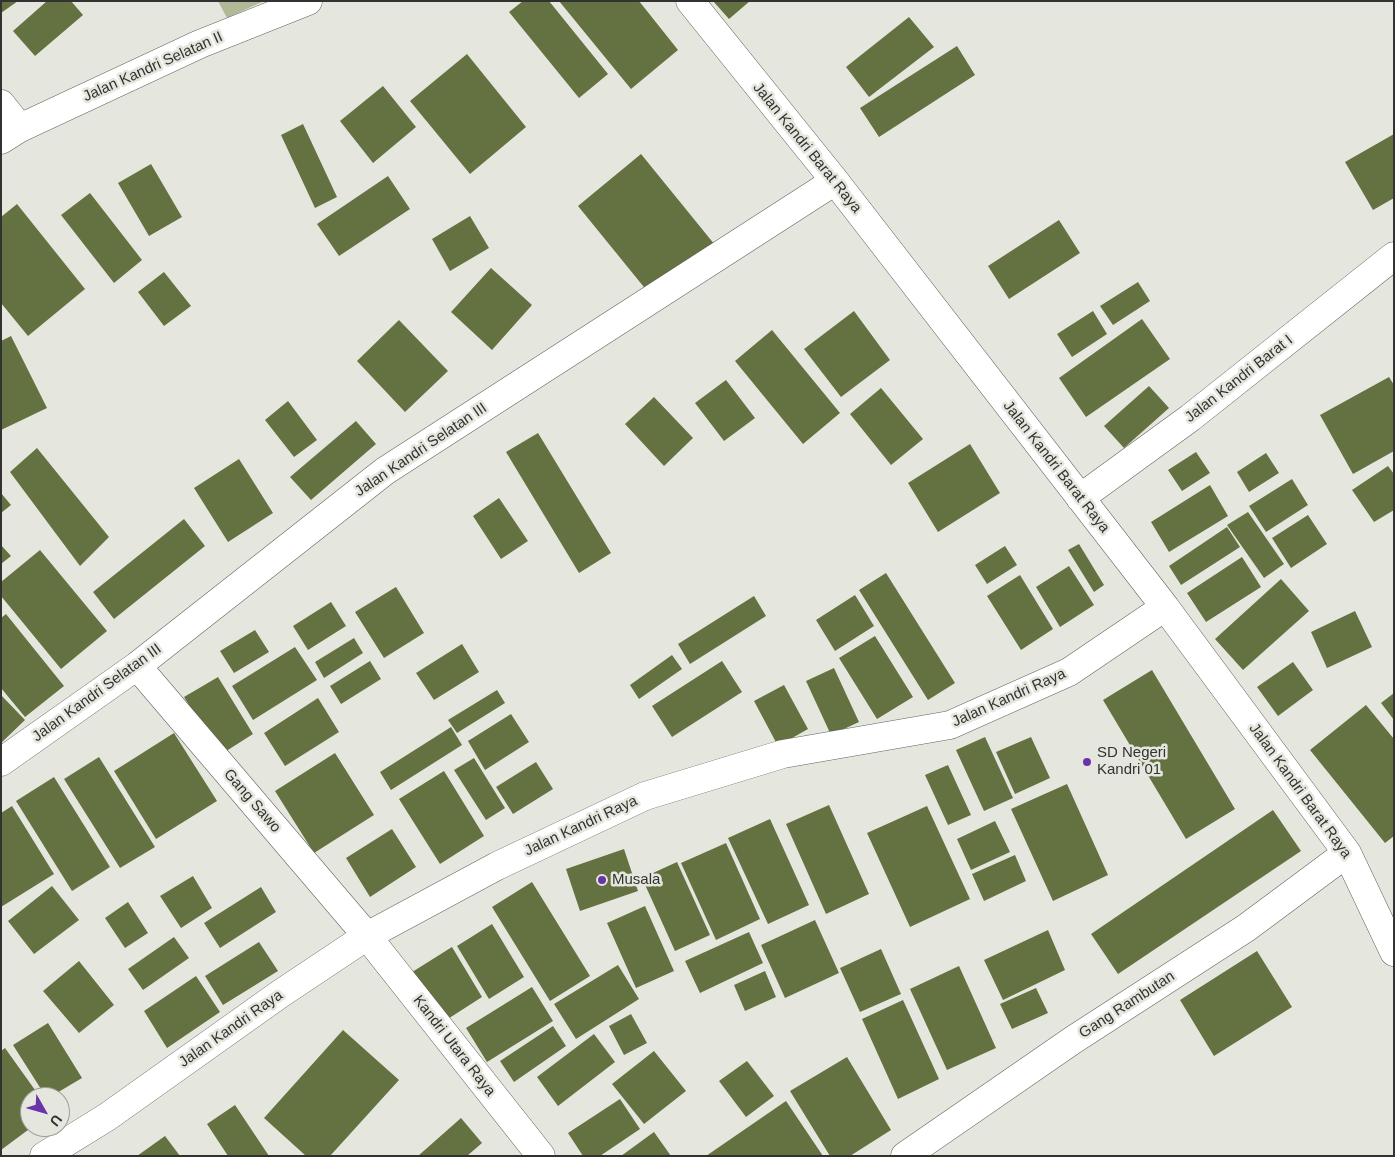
<!DOCTYPE html>
<style>
body{margin:0}
#map{position:relative;width:1395px;height:1157px;overflow:hidden;background:#e5e7df;font-family:Arial,sans-serif}
canvas{display:block}
.frame{position:absolute;inset:0;border:2px solid #323330;pointer-events:none}
.north{position:absolute;left:20px;top:1087px;width:50px;height:50px;box-sizing:border-box;background:#e5e7df;border:1px solid #9d9f99;border-radius:50%;rotate:128deg;font-size:14px;font-weight:700;line-height:20px;text-align:center;color:#323330}
.north::after{content:'';display:block;margin:auto;width:18px;height:22px;background:#6a33a9;clip-path:polygon(50% 0,100% 100%,50% 72%,0 100%)}
</style>
<div id="map">
<canvas width="1395" height="1157"></canvas>
<div class="frame"></div>
<div class="north">U</div>
</div>
<script>
const ctx = document.querySelector('canvas').getContext('2d');
ctx.lineJoin = 'round';
function fill(path, color) { ctx.fillStyle = color; ctx.fill(path, 'evenodd'); }
const poly = rows => new Path2D(rows.map(r => 'M' + r).join(''));
function trace(path, color, width, dash) { ctx.strokeStyle = color; ctx.lineWidth = width; ctx.lineCap = dash ? 'butt' : 'round'; ctx.setLineDash(dash || []); ctx.stroke(path); }
function write(font, color, halo, rows, align = 'center') {
  ctx.font = font + ' Arial,sans-serif'; ctx.lineWidth = 5; ctx.setLineDash([]); ctx.textBaseline = 'middle'; ctx.strokeStyle = halo; ctx.fillStyle = color; for (const [text, x, y, turn = 0] of rows) {
    ctx.save(); ctx.translate(x, y); ctx.rotate((+turn || 0) * Math.PI / 180); ctx.textAlign = isNaN(turn) ? turn : align; if (halo) ctx.strokeText(text, 0, 0); ctx.fillText(text, 0, 0); ctx.restore();
  }
}
fill(poly([
 [218,1,264,1,227,18]
]), '#afb996');
fill(poly([
 [1,1,18,1,1,13],
 [47,1,71,1,83,15,35,56,13,31],
 [523,1,549,1,608,74,579,98,509,12],
 [559,1,639,1,678,50,631,89],
 [713,1,750,1,729,19],
 [909,17,934,47,869,97,846,67],
 [957,46,975,75,879,137,860,108],
 [467,54,526,127,470,174,410,101],
 [383,86,416,127,373,163,340,121],
 [303,124,337,197,315,208,281,135],
 [1394,134,1394,198,1373,210,1345,162],
 [641,154,715,245,652,297,578,206],
 [151,164,182,217,149,236,118,183],
 [388,176,410,209,339,256,317,224],
 [90,193,142,260,114,283,61,215],
 [17,204,85,289,28,336,1,303,1,217],
 [470,216,489,248,450,271,432,239],
 [1059,220,1080,253,1009,299,988,266],
 [491,268,532,305,492,350,451,312],
 [164,272,191,306,164,326,138,292],
 [1138,282,1150,301,1113,325,1100,306],
 [854,311,890,360,841,397,804,349],
 [1093,311,1107,334,1072,357,1057,334],
 [1142,319,1170,359,1086,417,1059,378],
 [399,320,448,371,405,412,357,361],
 [772,330,840,413,803,444,735,361],
 [11,336,47,408,1,430,1,341],
 [1389,377,1394,385,1394,451,1353,474,1320,415],
 [726,380,755,418,724,441,695,403],
 [1149,386,1169,408,1124,448,1104,426],
 [881,388,923,439,891,465,850,414],
 [654,397,693,438,664,466,625,424],
 [288,401,317,440,294,457,265,420],
 [356,421,376,444,311,500,290,477],
 [538,433,611,553,579,573,506,452],
 [970,444,1000,493,938,532,908,483],
 [37,448,109,537,80,566,10,472],
 [1196,452,1210,473,1182,491,1168,470],
 [1266,453,1279,473,1249,492,1237,472],
 [239,459,273,513,228,542,194,488],
 [1388,466,1394,474,1394,510,1374,522,1352,490],
 [1292,479,1308,505,1266,532,1249,506],
 [1210,485,1228,516,1169,552,1151,522],
 [1,493,11,505,1,513],
 [499,498,528,541,501,559,473,516],
 [1248,512,1284,564,1264,578,1227,525],
 [1308,515,1327,544,1291,568,1272,538],
 [184,519,205,546,114,619,93,592],
 [1227,527,1240,547,1181,585,1169,566],
 [1079,544,1104,585,1094,592,1068,550],
 [1,545,11,556,1,564],
 [1005,546,1017,565,987,584,975,565],
 [40,550,107,631,61,669,1,596,1,582],
 [1242,557,1261,587,1206,622,1187,593],
 [1069,566,1094,605,1060,627,1036,587],
 [886,573,955,683,928,700,859,590],
 [1020,575,1053,629,1021,650,987,596],
 [1281,579,1309,611,1243,670,1215,639],
 [396,587,424,633,384,658,355,612],
 [855,595,874,626,835,651,816,620],
 [754,596,766,616,690,664,678,644],
 [331,602,346,626,308,650,293,626],
 [1355,611,1372,647,1327,668,1311,632],
 [6,614,64,686,25,717,1,688,1,618],
 [255,630,269,652,234,673,220,651],
 [875,636,913,697,877,719,839,658],
 [354,638,363,653,324,678,315,662],
 [462,644,479,672,434,700,416,673],
 [295,647,317,680,253,720,232,686],
 [672,655,682,669,639,699,630,685],
 [370,661,381,679,341,704,330,686],
 [722,661,742,692,672,737,652,706],
 [1293,662,1313,690,1278,716,1257,687],
 [834,668,859,722,831,735,806,681],
 [1152,670,1235,809,1186,839,1103,700],
 [218,677,253,734,220,755,184,697],
 [784,685,808,729,778,746,754,701],
 [497,690,505,703,457,733,448,720],
 [1394,693,1394,720,1381,703],
 [1,695,25,720,1,743],
 [318,698,339,732,285,766,264,733],
 [1366,705,1394,739,1394,836,1385,843,1310,750],
 [511,714,529,742,485,770,468,741],
 [451,727,462,745,391,790,380,772],
 [174,733,217,801,156,839,114,771],
 [985,737,1013,798,984,811,956,750],
 [1031,737,1050,778,1015,794,996,752],
 [335,753,374,815,314,853,275,791],
 [99,757,155,847,120,868,64,779],
 [474,758,505,808,486,820,454,770],
 [536,762,553,789,513,814,496,787],
 [948,765,971,815,948,825,925,775],
 [444,771,484,836,440,864,399,799],
 [54,777,110,867,72,891,16,801],
 [1067,784,1108,875,1053,901,1011,809],
 [829,805,869,894,826,914,786,824],
 [12,806,54,874,1,907,1,813],
 [927,806,970,899,910,927,867,833],
 [1273,810,1301,851,1118,974,1091,934],
 [770,819,809,905,768,924,728,838],
 [995,821,1010,852,971,870,957,839],
 [392,829,416,867,370,897,346,858],
 [726,843,760,919,716,940,681,863],
 [624,849,638,891,580,911,566,869],
 [1015,855,1026,881,984,901,972,874],
 [677,862,710,935,675,951,642,878],
 [193,876,212,908,181,928,160,896],
 [532,882,590,976,550,1001,492,907],
 [52,886,79,920,34,954,8,921],
 [261,887,276,912,220,948,204,923],
 [128,902,148,933,125,948,105,918],
 [645,906,674,971,636,988,607,923],
 [815,920,839,973,785,998,761,945],
 [492,924,524,977,489,999,457,946],
 [1048,930,1065,970,1003,1000,984,960],
 [749,932,763,963,700,993,685,961],
 [174,937,189,958,143,990,128,969],
 [259,942,278,971,223,1005,205,976],
 [452,947,482,997,440,1024,409,974],
 [881,949,901,994,860,1012,840,968],
 [1257,951,1292,1007,1214,1056,1180,1000],
 [79,961,114,1005,79,1033,43,991],
 [618,965,639,999,576,1039,554,1004],
 [959,966,996,1048,947,1070,910,989],
 [765,971,776,997,745,1011,734,985],
 [196,976,220,1012,167,1048,144,1011],
 [532,987,553,1021,487,1062,466,1028],
 [1036,988,1048,1013,1012,1029,1000,1004],
 [903,1000,939,1079,898,1099,862,1019],
 [631,1014,647,1043,624,1055,609,1026],
 [48,1023,82,1078,50,1097,46,1097,13,1045],
 [553,1026,566,1046,514,1082,500,1061],
 [343,1030,399,1080,330,1156,306,1156,264,1118],
 [594,1034,615,1062,558,1106,537,1077],
 [5,1048,40,1097,30,1097,30,1127,32,1127,1,1150,1,1051],
 [654,1051,686,1091,644,1124,612,1084],
 [847,1057,891,1130,850,1156,830,1156,790,1091],
 [747,1061,774,1096,746,1117,719,1081],
 [620,1099,640,1129,600,1156,583,1156,568,1133],
 [786,1101,823,1156,706,1156],
 [235,1105,269,1156,228,1156,207,1124],
 [461,1118,482,1143,467,1156,418,1156],
 [654,1132,671,1156,621,1156],
 [165,1136,180,1156,137,1156]
]), '#647140');
const street = poly([
 [690,1,835,181,1165,607,1347,853,1394,952],
 [1,104,20,128],
 [1,140,20,128,200,44,308,1],
 [1080,498,1190,418,1394,256],
 [137,666,367,936,541,1156],
 [1,762,137,666,385,471,835,181],
 [44,1156,107,1117,280,994,367,936,497,866,645,796,783,754,950,725,1069,672,1165,607],
 [905,1156,1073,1040,1246,928,1347,853]
]);
trace(street, '#61635d', 29);
trace(street, '#fff', 28);
for (const [x, y, r, color] of [
 [1087,762,5,"#6a33a9"],
 [602,880,5,"#6a33a9"]
]) { const dot = new Path2D(); dot.arc(x, y, r, 0, 2 * Math.PI); ctx.fillStyle = color; ctx.fill(dot); trace(dot, '#e5e7df', 2); }
write('15px', '#323330', '#e5e7df', [
 ["Jalan Kandri Selatan II",153,67,-24],
 ["Jalan Kandri Barat Raya",807,148,51],
 ["Jalan Kandri Barat I",1239,379,-38],
 ["Jalan Kandri Selatan III",421,450,-34],
 ["Jalan Kandri Barat Raya",1056,467,52],
 ["Jalan Kandri Selatan III",97,693,-36],
 ["Jalan Kandri Raya",1009,698,-24],
 ["Jalan Kandri Barat Raya",1300,791,54],
 ["Gang Sawo",252,801,49],
 ["Jalan Kandri Raya",581,826,-25],
 ["Gang Rambutan",1127,1005,-33],
 ["Jalan Kandri Raya",231,1029,-35],
 ["Kandri Utara Raya",454,1046,52]
]);
write('15px', '#323330', '#e5e7df', [
 ["SD Negeri",1097,753],
 ["Kandri 01",1097,770],
 ["Musala",612,880]
], 'left');
</script>
